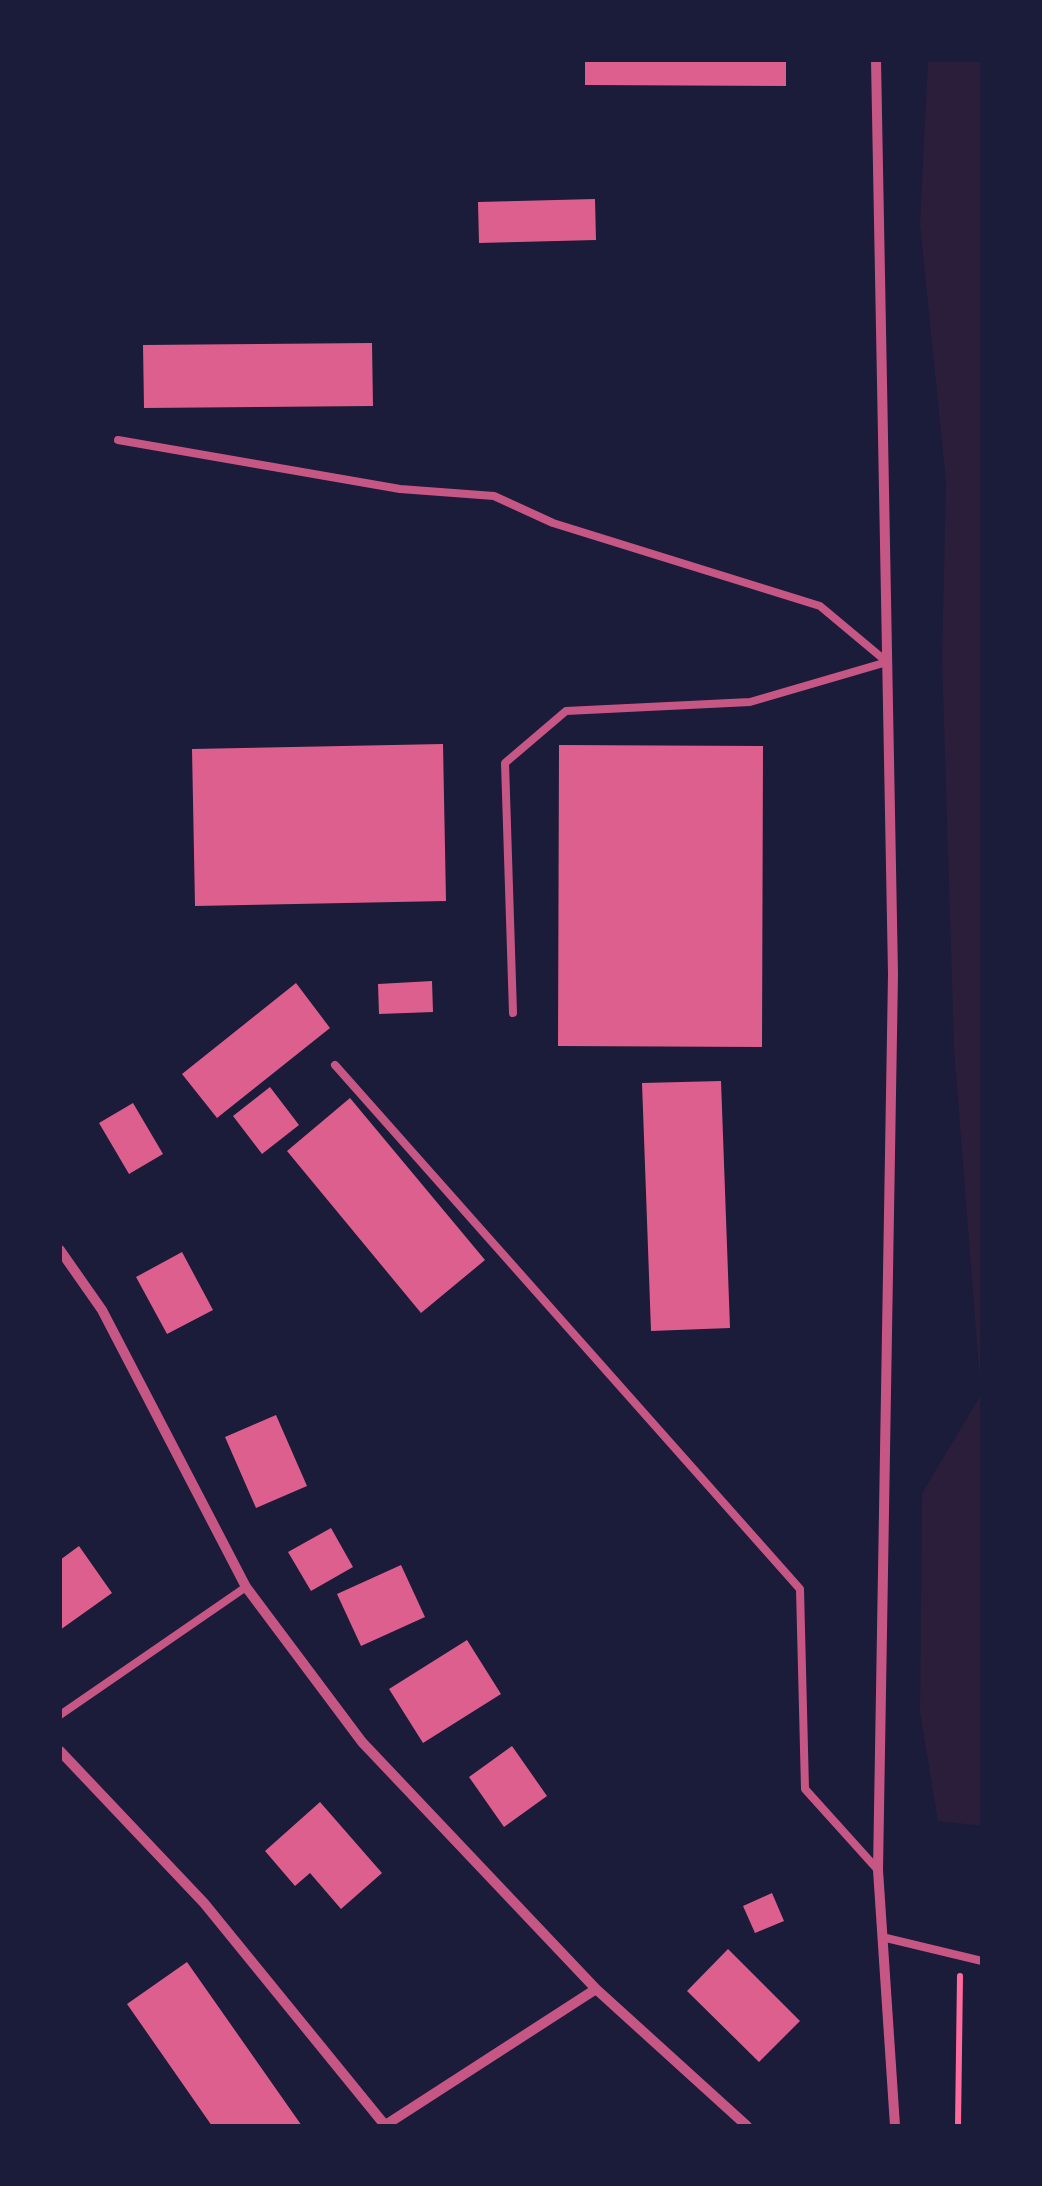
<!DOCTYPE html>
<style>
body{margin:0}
#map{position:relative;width:1042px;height:2186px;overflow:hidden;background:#1b1b3a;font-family:"Roboto Condensed",sans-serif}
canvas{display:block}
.frame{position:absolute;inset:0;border:62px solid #1b1b3a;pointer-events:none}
</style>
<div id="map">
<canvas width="1042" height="2186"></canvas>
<div class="frame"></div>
</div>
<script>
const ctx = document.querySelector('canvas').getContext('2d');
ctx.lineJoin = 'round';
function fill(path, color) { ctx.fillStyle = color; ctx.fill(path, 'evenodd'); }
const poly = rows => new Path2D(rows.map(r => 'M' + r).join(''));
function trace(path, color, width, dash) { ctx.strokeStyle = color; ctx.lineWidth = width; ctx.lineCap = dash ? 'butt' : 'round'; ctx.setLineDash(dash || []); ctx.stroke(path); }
fill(poly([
 [928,60,982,60,982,1826,938,1821,920,1712,922,1493,981,1395,954,1048,942,658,946,482,920,224]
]), '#2a1e3b');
fill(poly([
 [585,60,786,60,786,86,585,85],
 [595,199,596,240,479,243,478,202],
 [372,343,373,406,144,408,143,345],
 [443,744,446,901,195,906,192,749],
 [559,745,763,746,762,1047,558,1046],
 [432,981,433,1012,379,1014,378,984],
 [296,983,330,1028,217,1118,182,1074],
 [721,1081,730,1328,651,1331,642,1083],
 [270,1087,299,1125,262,1154,233,1116],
 [350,1098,485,1260,421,1313,287,1151],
 [133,1103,163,1154,129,1174,99,1123],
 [182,1252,213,1310,167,1334,136,1277],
 [276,1415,307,1486,256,1508,225,1437],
 [331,1528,353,1567,311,1591,288,1552],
 [79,1546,112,1593,60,1630,60,1560],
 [401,1565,425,1617,361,1646,337,1594],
 [467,1640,501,1694,423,1743,389,1689],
 [512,1746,547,1796,504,1827,469,1777],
 [320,1802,382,1873,341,1909,310,1873,295,1886,265,1851],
 [772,1893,784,1921,755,1933,743,1906],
 [728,1949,800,2021,759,2062,687,1991],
 [187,1962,302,2126,212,2126,127,2004]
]), '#dd5f8e');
trace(poly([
 [958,2126,960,1976]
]), '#ff6b9d', 6);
trace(poly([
 [118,440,400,489,494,496,553,523,820,606,887,662],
 [513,1013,505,763,566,711,750,702,887,662],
 [335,1065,800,1589,805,1789,878,1870],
 [60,1715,246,1587],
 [882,1937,982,1961]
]), '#c65784', 8);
trace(poly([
 [876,60,893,974,878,1870,895,2126],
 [60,1250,102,1310,246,1587,362,1742,596,1989,747,2126],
 [60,1751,204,1903,384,2124],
 [384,2126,596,1989]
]), '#c65784', 10);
</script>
